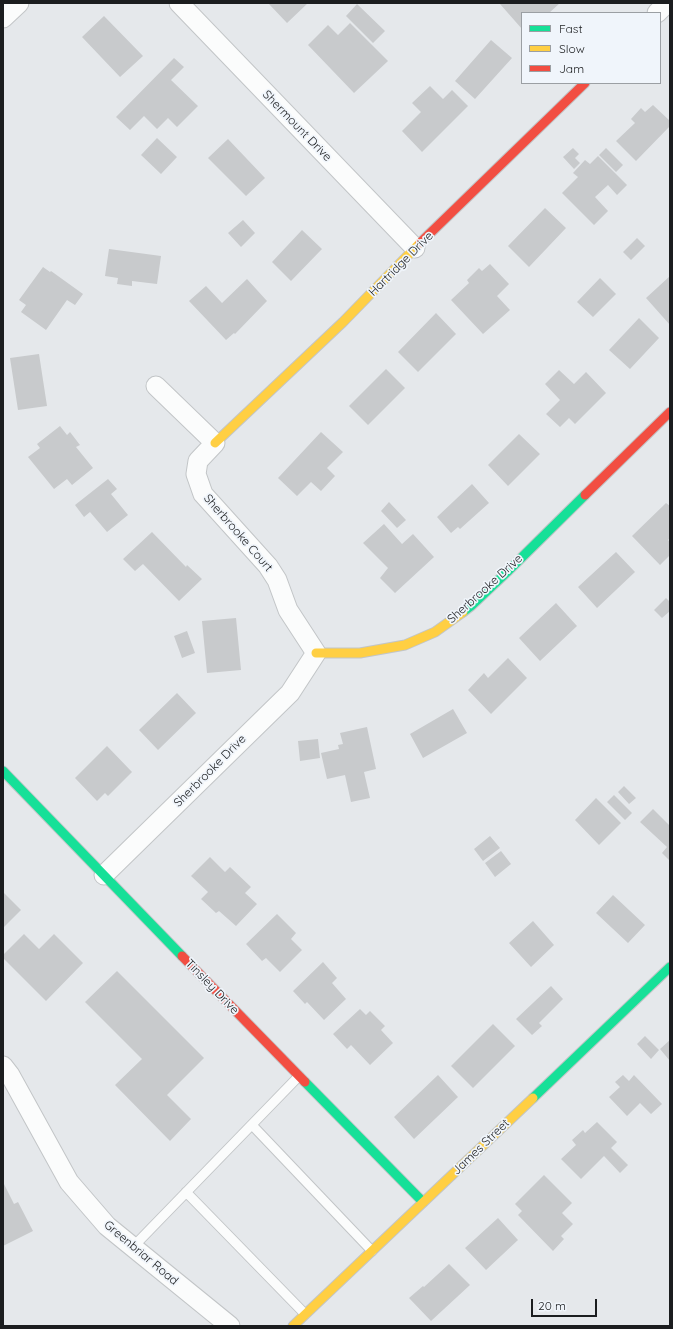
<!DOCTYPE html>
<style>
body{margin:0}
#map{position:relative;width:673px;height:1329px;overflow:hidden;background:#e5e8eb;font-family:Quicksand,sans-serif}
canvas{display:block}
.frame{position:absolute;inset:0;border:4px solid #1b1d1f;pointer-events:none}
.legend{position:absolute;left:521px;top:12px;width:140px;height:72px;box-sizing:border-box;background:#f0f5fb;border:1px solid #9b9fa3;margin:0;padding:5px 7px;list-style:none;font-size:12px;color:#1b1d1f}
.legend li{display:flex;align-items:center;gap:8px;height:20px}
.legend b{width:20px;border:1px solid #9b9fa3}
.scale{position:absolute;left:531px;top:1299px;width:66px;height:18px;box-sizing:border-box;border:2px solid #1b1d1f;border-top:0;padding-left:5px;font-size:12px;line-height:14px;white-space:nowrap;color:#1b1d1f;-webkit-text-stroke:3px #f0f5fb;paint-order:stroke}
</style>
<div id="map">
<canvas width="673" height="1329"></canvas>
<div class="frame"></div>
<ul class="legend">
<li><b style="height:5px;background:#16e098"></b>Fast</li>
<li><b style="height:5px;background:#ffcf43"></b>Slow</li>
<li><b style="height:5px;background:#f24e42"></b>Jam</li>
</ul>
<div class="scale">20 m</div>
</div>
<script>
const ctx = document.querySelector('canvas').getContext('2d');
ctx.lineJoin = 'round';
function fill(path, color) { ctx.fillStyle = color; ctx.fill(path, 'evenodd'); }
const poly = rows => new Path2D(rows.map(r => 'M' + r).join(''));
function trace(path, color, width, dash) { ctx.strokeStyle = color; ctx.lineWidth = width; ctx.lineCap = dash ? 'butt' : 'round'; ctx.setLineDash(dash || []); ctx.stroke(path); }
function write(font, color, halo, rows, align = 'center') {
  ctx.font = font + ' Quicksand,sans-serif'; ctx.lineWidth = 3.5; ctx.setLineDash([]); ctx.textBaseline = 'middle'; ctx.strokeStyle = halo; ctx.fillStyle = color; for (const [text, x, y, turn = 0] of rows) {
    ctx.save(); ctx.translate(x, y); ctx.rotate((+turn || 0) * Math.PI / 180); ctx.textAlign = isNaN(turn) ? turn : align; if (halo) ctx.strokeText(text, 0, 0); ctx.fillText(text, 0, 0); ctx.restore();
  }
}
fill(poly([
 [268,3,308,3,287,23],
 [501,3,560,3,549,13,522,13,522,29,500,4],
 [357,4,385,31,373,43,346,16],
 [104,16,143,56,120,77,82,37],
 [350,23,388,61,354,93,308,45,328,25,338,35],
 [491,40,512,58,475,99,455,81],
 [174,58,184,67,171,80,198,106,177,127,168,118,157,129,144,116,130,130,116,117],
 [430,86,443,99,452,90,468,106,422,152,402,131,421,112,412,103],
 [653,105,670,121,670,126,636,161,616,141,635,123,631,119,641,108,645,112],
 [157,138,177,157,161,174,141,155],
 [228,139,265,178,246,196,208,158],
 [573,148,579,154,575,158,580,163,574,169,563,157],
 [606,148,623,165,616,172,599,155],
 [598,156,627,185,617,195,608,185,595,197,608,211,594,225,562,193,578,177,573,173,585,160,590,164],
 [545,208,566,228,529,267,508,246],
 [243,220,255,233,241,247,228,233],
 [302,230,322,249,291,281,272,262],
 [637,238,645,246,631,260,623,252],
 [109,249,161,256,157,284,132,281,132,286,117,284,118,278,105,276],
 [490,264,509,284,497,296,510,310,483,334,451,300,469,283,467,280,479,268,482,271],
 [43,267,50,272,51,271,83,294,75,305,67,300,46,330,21,312,26,305,19,300],
 [670,276,670,325,646,298],
 [600,278,616,294,593,317,577,302],
 [247,279,267,301,235,334,234,333,226,340,189,301,206,286,222,303],
 [436,313,456,334,418,372,398,352],
 [639,318,659,338,630,369,609,350],
 [39,354,47,406,18,410,10,358],
 [386,369,405,388,368,425,349,406],
 [559,370,574,384,586,372,606,393,575,424,569,418,560,427,546,414,560,400,545,384],
 [60,426,67,435,70,432,80,445,76,447,93,468,72,485,67,479,54,489,28,457,40,448,37,444],
 [321,432,343,452,327,468,335,476,321,491,311,482,297,496,278,478],
 [519,434,540,454,508,486,488,465],
 [108,479,117,489,111,494,128,515,107,532,90,512,84,517,75,505],
 [472,484,489,503,460,529,458,527,451,533,437,517],
 [389,502,406,520,397,528,381,511],
 [666,503,670,506,670,538,668,540,670,542,670,555,660,565,632,536],
 [384,524,402,544,413,534,434,557,395,593,380,578,388,568,363,543],
 [152,532,186,567,187,565,202,579,179,601,143,564,135,571,123,559],
 [616,552,635,572,597,608,578,587],
 [666,598,670,602,670,611,662,618,654,610],
 [556,603,577,626,540,661,519,638],
 [236,618,241,670,207,673,202,621],
 [187,631,195,653,182,658,174,636],
 [508,658,527,678,491,714,468,690,484,673,488,678],
 [177,693,196,713,158,750,139,730],
 [453,709,467,733,423,758,410,734],
 [367,727,376,769,364,772,370,798,351,802,345,775,327,779,321,753,339,749,338,745,343,744,340,733],
 [318,739,320,758,300,761,298,741],
 [107,746,132,772,108,796,105,793,97,801,75,778],
 [624,786,636,798,629,804,618,792],
 [614,795,632,813,625,820,607,802],
 [596,798,621,823,599,845,575,820],
 [653,809,670,826,670,861,662,853,667,847,640,822],
 [490,836,500,848,483,861,474,849],
 [501,851,511,864,495,877,485,863],
 [210,857,225,872,230,867,251,887,245,893,257,904,236,926,219,911,216,913,201,899,208,892,191,876],
 [3,892,21,910,3,928],
 [613,895,645,925,628,943,596,913],
 [277,914,296,933,291,939,302,950,280,972,266,958,262,961,246,944],
 [533,921,554,945,531,967,509,943],
 [24,934,39,949,54,934,83,963,46,1001,3,958,3,955],
 [323,962,337,978,332,983,346,999,324,1020,307,1002,305,1004,293,991],
 [117,971,204,1058,167,1095,191,1119,170,1141,115,1085,142,1059,85,1002],
 [551,986,563,999,539,1023,542,1026,532,1035,516,1019],
 [360,1009,366,1015,370,1011,385,1026,381,1030,393,1043,370,1065,351,1045,347,1049,333,1034],
 [493,1024,515,1046,473,1088,451,1066],
 [645,1036,659,1050,651,1059,637,1044],
 [670,1040,670,1061,660,1049],
 [438,1075,458,1097,414,1139,394,1117],
 [623,1075,629,1081,634,1075,662,1104,651,1114,640,1103,627,1116,609,1097,620,1087,615,1082],
 [597,1122,617,1142,611,1148,628,1165,620,1173,604,1156,581,1179,561,1159,576,1145,572,1140,583,1130,585,1133],
 [544,1175,572,1203,562,1213,573,1224,561,1236,564,1239,553,1251,518,1215,522,1211,515,1204],
 [3,1182,14,1204,18,1202,33,1231,3,1246],
 [498,1218,518,1240,486,1270,465,1248],
 [449,1264,470,1285,431,1321,409,1298,423,1286,424,1287]
]), '#c8cacc');
const lane = poly([
 [252,1125,372,1251],
 [186,1192,305,1314],
 [133,1247,299,1076]
]);
const street = poly([
 [179,3,415,248],
 [657,13,667,3],
 [3,18,19,3],
 [104,875,290,693,316,653,288,610,277,580,268,566,203,494,196,474,198,461,215,443,156,386],
 [3,1066,10,1075,69,1182,107,1226,230,1326]
]);
const fast = poly([
 [463,612,471,606,507,572,585,495],
 [3,771,182,956],
 [305,1082,423,1202],
 [533,1098,670,967]
]);
const slow = poly([
 [215,443,343,322,420,243],
 [316,653,360,653,405,645,435,632,463,612],
 [293,1326,533,1098]
]);
const jam = poly([
 [420,243,585,83],
 [585,495,670,412],
 [182,956,305,1082]
]);
trace(lane, '#c2c5c7', 11);
trace(street, '#c2c5c7', 21);
trace(fast, '#c2c5c7', 11);
trace(slow, '#c2c5c7', 11);
trace(jam, '#c2c5c7', 11);
trace(lane, '#fbfcfc', 9);
trace(street, '#fbfcfc', 19);
trace(fast, '#16e098', 9);
trace(slow, '#ffcf43', 9);
trace(jam, '#f24e42', 9);
write('12px', '#1b1d1f', '#f0f5fb', [
 ["Shermount Drive",297,126,46],
 ["Hartridge Drive",401,264,-45],
 ["Sherbrooke Court",238,533,49],
 ["Sherbrooke Drive",485,589,-42],
 ["Sherbrooke Drive",210,771,-45],
 ["Tinsley Drive",212,987,46],
 ["James Street",481,1147,-44],
 ["Greenbriar Road",141,1253,40]
]);
</script>
